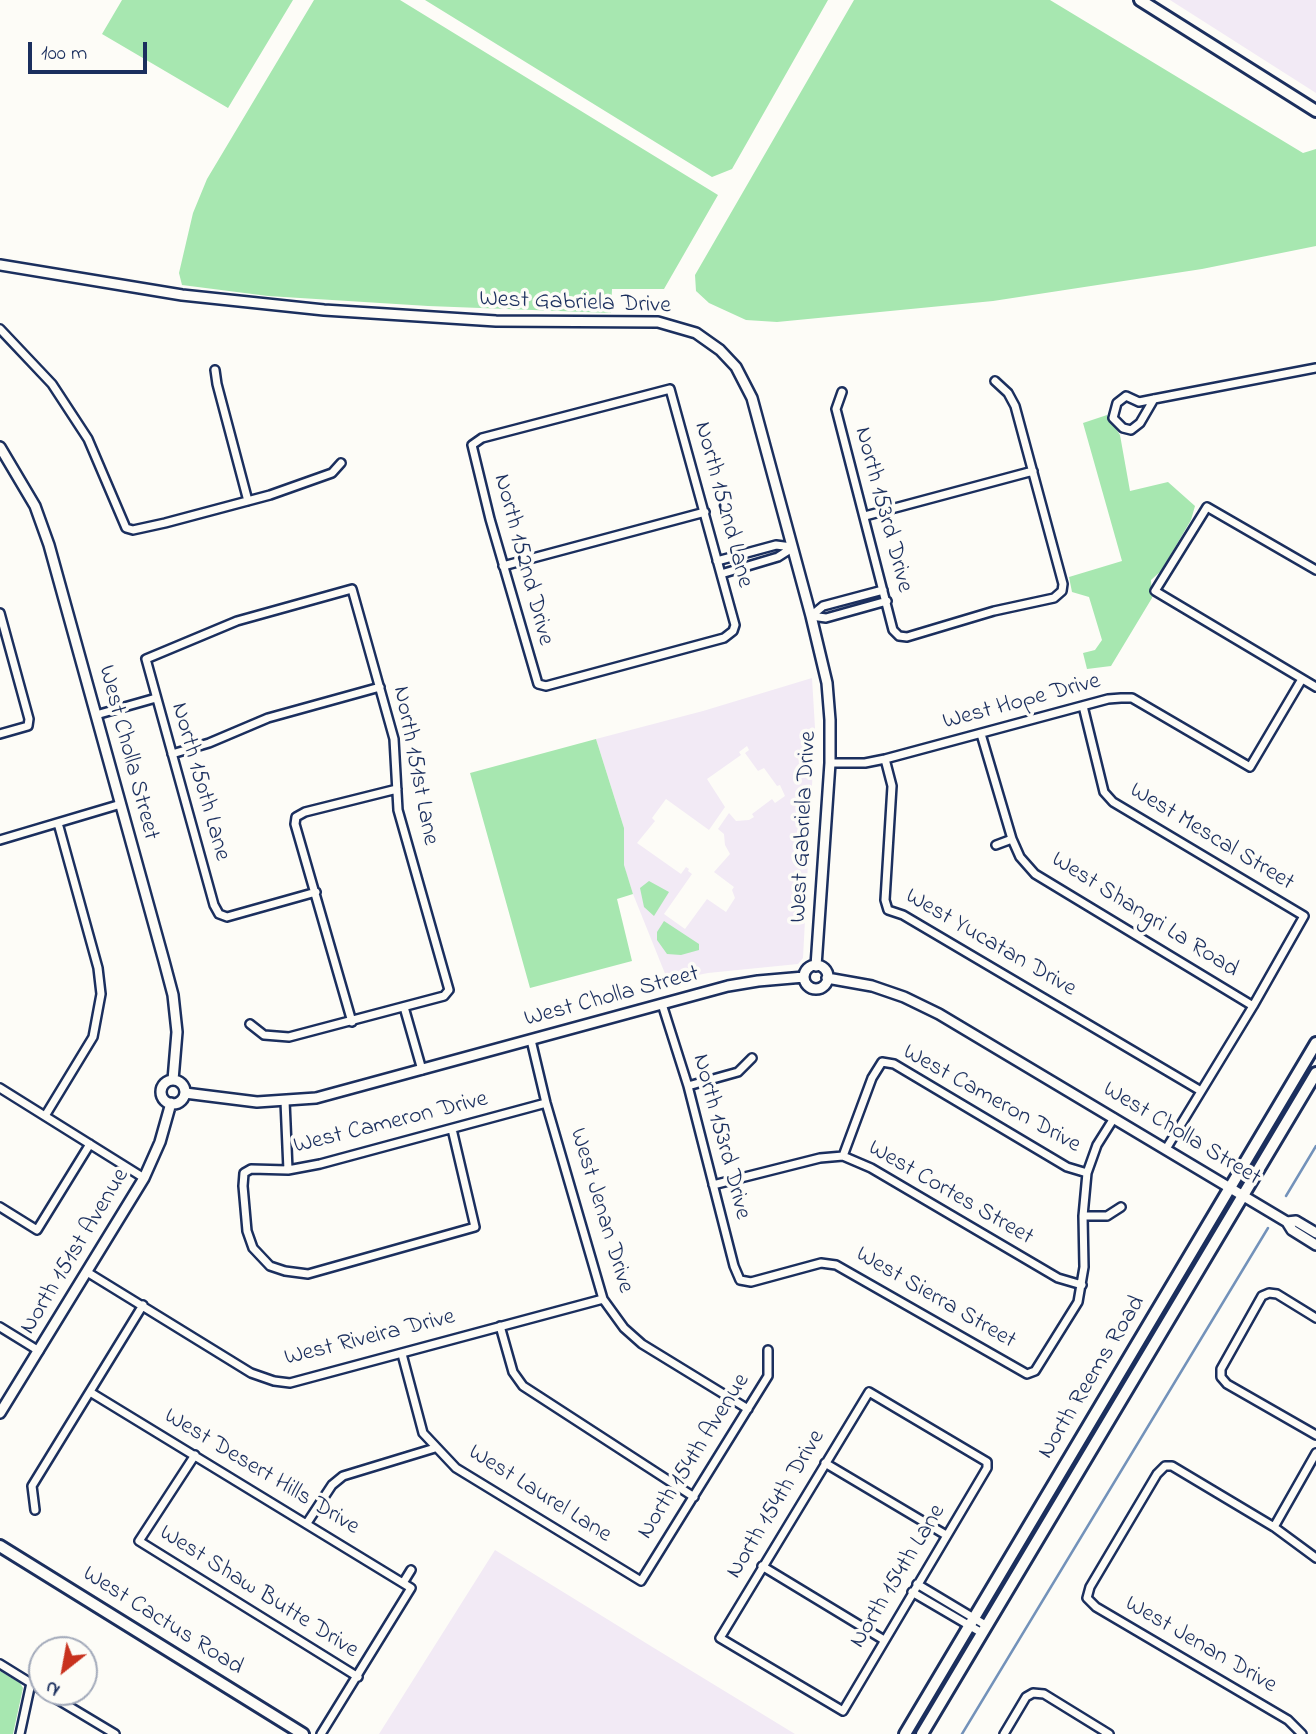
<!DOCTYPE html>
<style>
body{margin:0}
#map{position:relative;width:1316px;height:1734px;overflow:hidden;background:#fdfcf7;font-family:"Indie Flower",sans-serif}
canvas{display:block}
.north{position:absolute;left:28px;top:1636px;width:70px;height:70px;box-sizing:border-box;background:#fdfcf7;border:2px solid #a3aaba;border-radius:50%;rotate:211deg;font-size:19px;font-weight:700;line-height:28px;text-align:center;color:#1b2f5e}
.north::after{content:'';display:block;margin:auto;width:24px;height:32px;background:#c8321e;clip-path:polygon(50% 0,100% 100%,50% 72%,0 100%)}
.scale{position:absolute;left:28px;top:42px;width:119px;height:32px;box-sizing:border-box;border:4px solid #1b2f5e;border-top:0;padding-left:9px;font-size:21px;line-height:24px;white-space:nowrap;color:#1b2f5e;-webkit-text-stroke:5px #fdfcf7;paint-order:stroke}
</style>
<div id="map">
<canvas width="1316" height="1734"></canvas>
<div class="north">N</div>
<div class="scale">100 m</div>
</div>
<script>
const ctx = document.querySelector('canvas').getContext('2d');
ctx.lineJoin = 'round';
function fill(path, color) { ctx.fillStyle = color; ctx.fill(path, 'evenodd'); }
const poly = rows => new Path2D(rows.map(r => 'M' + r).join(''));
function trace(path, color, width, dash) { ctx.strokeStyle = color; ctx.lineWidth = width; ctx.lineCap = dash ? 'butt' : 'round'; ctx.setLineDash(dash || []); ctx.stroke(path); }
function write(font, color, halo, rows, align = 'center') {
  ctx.font = font + ' "Indie Flower",sans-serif'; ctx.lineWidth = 7; ctx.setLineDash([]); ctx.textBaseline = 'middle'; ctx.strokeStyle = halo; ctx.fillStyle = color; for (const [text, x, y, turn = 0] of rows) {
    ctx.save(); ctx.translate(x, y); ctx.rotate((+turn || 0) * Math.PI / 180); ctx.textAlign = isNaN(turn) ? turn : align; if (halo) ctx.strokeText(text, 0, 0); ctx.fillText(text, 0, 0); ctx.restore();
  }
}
fill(poly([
 [1170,0,1316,0,1316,93],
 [812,678,815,728,803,958,798,964,708,973,668,981,633,894,624,866,624,828,596,739,703,711],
 [747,746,749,750,745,753,758,771,764,768,777,786,780,785,785,796,775,803,772,799,752,814,754,817,749,820,736,821,729,813,718,829,724,834,725,845,730,854,714,872,734,887,732,890,735,898,726,912,707,899,685,929,664,914,692,874,688,871,689,869,686,867,681,874,637,843,655,821,652,818,666,799,709,830,725,807,707,779,741,755,739,752],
 [495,1550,654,1648,795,1734,379,1734]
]), '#f2eaf5');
fill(poly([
 [122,0,293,0,228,108,102,34],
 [314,0,400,0,718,195,664,289,612,289,611,313,428,306,268,296,182,285,179,273,193,213,207,179],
 [425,0,828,0,732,169,712,177],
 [854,0,1050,0,1303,153,1316,149,1316,246,1202,269,993,301,777,322,746,320,709,303,696,291,695,275],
 [1107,415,1120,435,1130,491,1168,482,1195,506,1191,520,1161,571,1151,580,1152,598,1111,666,1087,669,1083,653,1095,650,1102,640,1089,597,1072,592,1069,577,1122,561,1083,423],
 [596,739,624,828,624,865,633,894,617,899,632,961,530,988,470,773],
 [649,881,669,892,654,916,644,907,640,888],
 [664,921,699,944,699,950,681,955,667,954,657,940,657,932],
 [0,1671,20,1683,23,1688,13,1734,0,1734]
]), '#a7e7b0');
trace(poly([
 [1286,1196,1316,1146],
 [962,1734,1268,1228]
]), '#7392ba', 2.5);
const minor = poly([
 [0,329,52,384,88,439,126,528,133,530,165,523,270,495,332,473,341,463],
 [215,370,217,384,248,501],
 [670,389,735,625,733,631,724,638,546,686,538,684,490,519,472,445,482,438,670,389],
 [842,392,836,409,893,630,899,636,907,637,994,611,1054,598,1062,591,1063,584,1015,406,1008,393,995,381],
 [1154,399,1140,423,1131,430,1123,428,1113,418,1117,403,1126,396,1139,402,1154,399,1316,368],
 [865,516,1033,471],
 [717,561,776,545,792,547],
 [503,566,705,512],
 [1316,570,1207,507,1155,591,1316,687],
 [721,574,778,557,792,548],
 [0,613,29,719,28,726,0,734],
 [811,616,823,606,883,590],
 [811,616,826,618,887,601],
 [1083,706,1104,792,1113,802,1304,916,1253,1006,1166,1149],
 [96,715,156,698],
 [981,734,1012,839,1020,857,1035,874,1253,1006],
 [172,754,209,743,268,718,380,687],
 [885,759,892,786,885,900,888,910,903,915,1201,1091],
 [830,763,865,763,885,759,1108,699,1121,698,1132,698,1250,767,1302,679],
 [0,840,121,804],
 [996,845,1012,839],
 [662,1004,688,1086,734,1266,740,1280,751,1282,821,1263,836,1265,1027,1374,1035,1371,1078,1302,1084,1267,1083,1216,1087,1173,1097,1145,1114,1118],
 [404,1007,422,1070],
 [352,1022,295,824,296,817,305,812,397,789],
 [250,1024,264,1035,289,1037,444,996,449,990,398,810,394,739,352,589,237,621,146,659,214,905,219,914,227,917,316,892],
 [531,1040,546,1103,603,1299,624,1328,642,1344,748,1409],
 [688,1086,738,1072,752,1058],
 [0,1088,144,1178],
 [285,1101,288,1170],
 [45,1116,93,1037,101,994,98,968,58,823],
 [452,1129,475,1227,308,1274,285,1271,270,1266,253,1248,247,1231,243,1186,244,1173,251,1169,288,1170,320,1164,546,1103],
 [843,1156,872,1078,882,1062,894,1064,1067,1167,1087,1173],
 [713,1185,820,1158,843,1156,871,1168,1058,1278,1082,1285],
 [0,1207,37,1230,90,1144],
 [1083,1216,1107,1216,1121,1207],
 [87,1272,251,1373,274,1381,290,1383,603,1299],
 [1316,1318,1277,1294,1269,1293,1262,1296,1221,1369,1221,1377,1227,1384,1316,1435],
 [500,1326,513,1372,523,1386,694,1497],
 [0,1327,39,1351],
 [402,1354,423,1433,456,1468,641,1581,768,1376,768,1350],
 [90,1392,411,1588,321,1734],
 [869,1392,987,1462,987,1468,843,1711,720,1638,869,1392],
 [195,1455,139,1541,358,1677],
 [825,1463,946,1535],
 [35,1510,32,1486,143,1305],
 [307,1523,332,1485,343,1476,435,1448],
 [1274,1527,1316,1453],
 [762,1566,884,1640],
 [403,1583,411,1570],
 [917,1584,987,1626],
 [912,1592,982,1633],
 [0,1664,42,1690],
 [45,1692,115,1734],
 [20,1734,31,1683],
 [1004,1734,1026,1697,1033,1693,1044,1694,1109,1734],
 [1302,1734,1288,1720,1096,1607,1087,1598,1090,1587,1157,1474,1165,1466,1172,1466,1274,1527,1316,1558]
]);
const tertiary = poly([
 [0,265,182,295,324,310,496,321,658,322,696,333,720,350,736,367,752,398,811,616,827,683,830,720,830,763,816,966],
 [0,447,35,506,49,545,164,961,173,995,177,1032,173,1080],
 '804 977a12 12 0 1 1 24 0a12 12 0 1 1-24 0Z',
 [827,978,872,986,904,997,939,1014,1287,1222,1292,1230,1316,1245],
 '161 1092a12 12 0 1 1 24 0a12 12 0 1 1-24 0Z',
 [185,1093,257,1102,316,1098,728,986,758,981,804,977],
 [1287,1222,1296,1221,1316,1233],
 [0,1413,144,1178,160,1142,171,1103]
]);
const secondary = poly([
 [1140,0,1316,111],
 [0,1546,303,1734],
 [905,1734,1316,1043],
 [922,1734,1316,1073]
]);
trace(minor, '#1b2f5e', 12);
trace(tertiary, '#1b2f5e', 14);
trace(secondary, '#1b2f5e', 16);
trace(minor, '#fdfcf7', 7);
trace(tertiary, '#fdfcf7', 9);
trace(secondary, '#fdfcf7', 10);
write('24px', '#1b2f5e', '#fdfcf7', [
 ["West Gabriela Drive",575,304,2],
 ["North 152nd Lane",722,505,75],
 ["North 153rd Drive",882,510,75],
 ["North 152nd Drive",522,560,75],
 ["West Hope Drive",1022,703,-15],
 ["West Cholla Street",127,753,75],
 ["North 151st Lane",414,766,79],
 ["North 150th Lane",199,782,74],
 ["West Gabriela Drive",805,827,-87],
 ["West Mescal Street",1211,838,31],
 ["West Shangri La Road",1144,916,32],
 ["West Yucatan Drive",990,944,30],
 ["West Cholla Street",612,998,-15],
 ["West Cameron Drive",991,1100,29],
 ["West Cameron Drive",391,1124,-14],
 ["West Cholla Street",1181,1135,31],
 ["North 153rd Drive",720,1137,75],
 ["West Cortes Street",950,1194,30],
 ["West Jenan Drive",600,1211,73],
 ["North 151st Avenue",76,1252,-59],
 ["West Sierra Street",935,1299,30],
 ["West Riveira Drive",370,1339,-14],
 ["North Reems Road",1093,1378,-59],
 ["North 154th Avenue",695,1457,-58],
 ["West Desert Hills Drive",261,1473,31],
 ["West Laurel Lane",539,1495,32],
 ["North 154th Drive",777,1505,-59],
 ["North 154th Lane",899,1577,-59],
 ["West Shaw Butte Drive",258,1593,32],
 ["West Cactus Road",162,1622,32],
 ["West Jenan Drive",1200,1646,30]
]);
</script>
